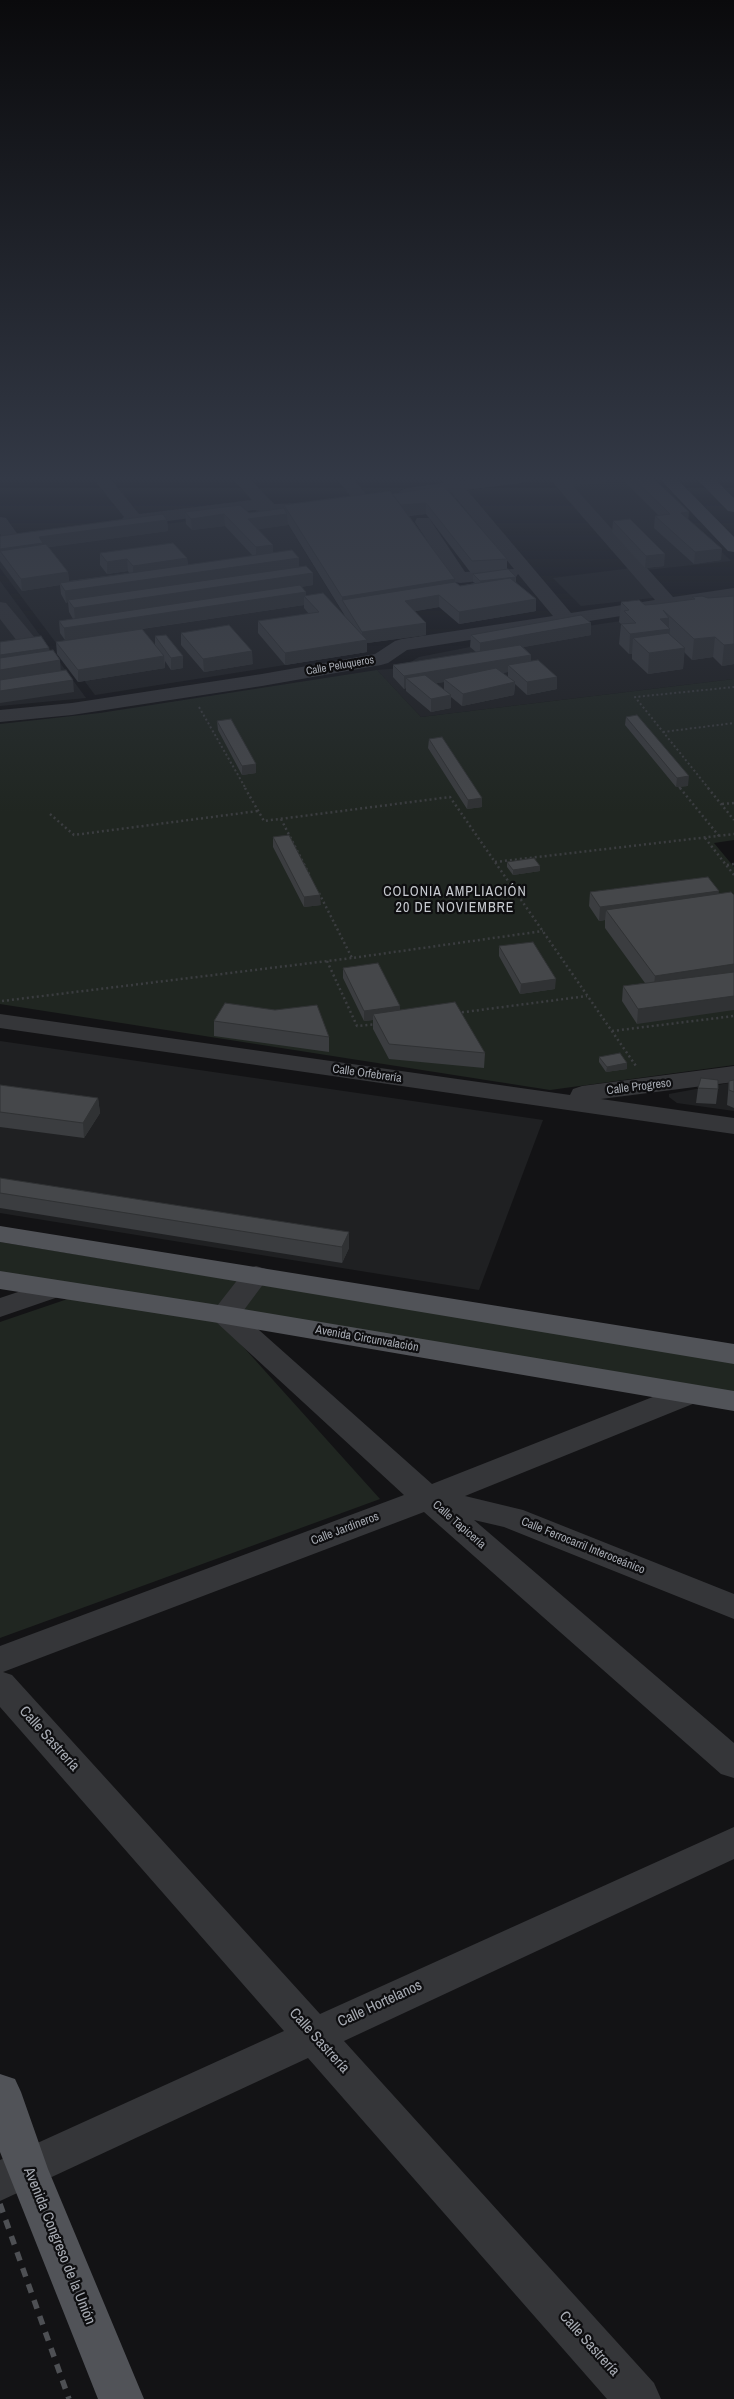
<!DOCTYPE html>
<meta charset="utf-8">
<style>
body{margin:0}
canvas{display:block;background:#131315}
</style>
<canvas width="734" height="2399"></canvas>
<script>
const ctx = document.querySelector('canvas').getContext('2d');
ctx.lineJoin = 'round';
function fill(path, color) { ctx.fillStyle = color; ctx.fill(path, 'evenodd'); }
const poly = rows => new Path2D(rows.map(r => 'M' + r).join(''));
function trace(path, color, width, dash) { ctx.strokeStyle = color; ctx.lineWidth = width; ctx.lineCap = dash ? 'butt' : 'round'; ctx.setLineDash(dash || []); ctx.stroke(path); }
function write(font, color, halo, rows, align = 'center') {
  ctx.font = font + ' "Archivo Narrow",sans-serif'; ctx.lineWidth = 4.5; ctx.setLineDash([]); ctx.textBaseline = 'middle'; ctx.strokeStyle = halo; ctx.fillStyle = color; for (const [text, x, y, turn = 0] of rows) {
    ctx.save(); ctx.translate(x, y); ctx.rotate((+turn || 0) * Math.PI / 180); ctx.textAlign = isNaN(turn) ? turn : align; if (halo) ctx.strokeText(text, 0, 0); ctx.fillText(text, 0, 0); ctx.restore();
  }
}
fill(poly([
 [576,477,645,477,731,561,646,570,561,479],
 [250,513,266,518,285,520,367,652,95,695,0,568,0,546],
 [632,568,661,597,581,606,553,578],
 [0,581,86,698,0,706],
 [734,604,734,679,421,717,377,670,401,668,419,657,470,647,581,627],
 [0,1041,543,1120,479,1290,0,1213],
 [734,1082,734,1111,677,1103,669,1097,669,1094]
]), '#1f2022');
fill(poly([
 [377,670,421,717,734,679,734,840,714,843,734,867,734,1065,550,1090,0,1004,0,724,100,713],
 [0,1242,734,1362,734,1393,211,1311,380,1499,0,1638,0,1322,97,1289,0,1273]
]), '#202621');
trace(poly([
 [199,707,246,789],
 [663,732,734,723],
 [679,787,681,789],
 [709,789,635,697,734,687]
]), '#3b3d40', 2, [2, 2.5]);
trace(poly([
 [245,788,264,821,450,797,636,1066],
 [680,788,719,836],
 [708,788,734,820],
 [722,804,734,803],
 [50,814,74,835,258,811],
 [281,819,310,876],
 [705,838,734,875],
 [495,862,734,834],
 [727,865,734,864],
 [319,893,352,958,543,931],
 [327,961,357,1026,377,1024],
 [2,1001,352,958],
 [457,1013,587,996],
 [612,1031,734,1016]
]), '#3b3d40', 2.5, [2, 3]);
fill(poly([
 [92,477,109,477,139,514,252,500,231,477,248,477,274,504,313,503,319,504,321,508,319,512,313,513,282,515,254,510,128,526,122,525,120,521,124,517,92,477],
 [335,477,352,477,371,500,369,504,357,504,335,477],
 [439,477,456,477,459,481,488,477,536,477,528,482,467,490,571,613,655,600,548,477,565,477,673,597,734,588,734,598,407,650,388,663,381,665,262,686,72,715,0,722,0,710,72,703,262,674,375,654,395,641,402,639,553,616,518,574,516,577,510,578,460,583,454,582,415,522,417,518,429,518,465,572,514,569,451,492,407,498,401,496,399,493,401,490,407,488,444,483,439,477],
 [0,517,6,518,16,532,19,536,16,540,4,540,0,534,0,517],
 [0,602,6,603,35,638,37,642,35,646,21,646,0,619,0,602],
 [0,1014,570,1095,573,1089,582,1086,734,1066,734,1082,601,1099,734,1118,734,1134,0,1028,0,1014],
 [256,1266,266,1269,270,1275,241,1314,432,1484,678,1387,689,1384,700,1387,704,1394,700,1401,465,1496,523,1510,734,1594,734,1619,504,1527,474,1520,734,1743,734,1778,721,1774,424,1512,3,1672,12,1675,320,2014,734,1827,734,1859,344,2041,654,2383,661,2399,607,2399,308,2058,0,2201,0,2160,284,2031,0,1707,0,1646,404,1495,215,1321,210,1315,246,1269,256,1266],
 [54,1280,64,1283,68,1289,64,1295,0,1317,0,1298,54,1280]
]), '#353639');
fill(poly([
 [658,477,675,477,734,537,734,552,728,551,658,477],
 [695,477,713,477,734,498,734,512,728,511,695,477],
 [0,1226,734,1344,734,1364,0,1242,0,1226],
 [0,1271,225,1306,734,1391,734,1411,225,1324,0,1289,0,1271],
 [0,2074,15,2079,21,2092,48,2169,144,2399,98,2399,0,2152,0,2074]
]), '#515358');
trace(poly([
 [0,2204,69,2399]
]), '#4e5054', 5.5, [9, 8]);
fill(poly([
 [567,477,607,477,607,482,573,486,567,481],
 [620,477,652,477,721,560,694,564,654,528,655,516,659,516],
 [444,486,507,559,507,569,516,577,516,582,536,611,459,624,439,607,415,611,426,635,367,643,367,652,285,665,258,633,258,621,309,614,304,608,304,605,142,629,155,645,155,636,183,668,171,670,165,661,165,668,78,682,57,654,56,642,131,630,65,640,60,633,59,621,73,619,69,612,68,602,66,603,61,594,60,585,22,591,0,561,0,536,167,520,168,531,48,547,68,572,69,581,129,573,128,571,107,574,100,565,100,553,187,558,188,565,253,556,225,526,192,530,186,524,185,512,249,513,284,508,284,505,392,494],
 [426,514,471,573,488,572,473,574,473,582,475,583,460,586,455,582,455,579,409,516],
 [288,524,345,616,306,596,301,587,313,585,299,567,299,558,273,553,258,529,288,525],
 [613,521,664,566,645,568,612,532],
 [734,596,734,664,722,666,713,657,692,660,684,652,683,669,648,674,632,659,632,654,629,654,619,644,621,624,619,622,621,602,645,605,657,604,692,600,692,597,708,598],
 [181,633,253,664,204,672,181,645],
 [471,635,591,635,523,647,531,655,531,661,557,689,527,695,515,684,514,695,462,706,451,697,451,708,431,712,406,691,406,688,404,689,393,677,393,665,476,652,470,647],
 [508,672,508,677,502,673],
 [444,682,444,690,436,683],
 [626,717,688,786,676,787,625,725],
 [217,721,256,764,256,773,242,775,218,730],
 [429,739,482,798,482,807,467,809,428,748],
 [273,837,321,905,304,907,273,847],
 [507,862,540,871,513,875,507,867],
 [708,877,637,1024,622,1001,623,986,645,983,605,928,605,920,599,921,589,906,590,892],
 [499,946,555,989,520,994,499,956],
 [343,968,400,1010,485,1053,484,1068,389,1059,373,1029,373,1020,364,1021,343,978],
 [275,1010,329,1037,329,1052,214,1036,214,1021],
 [599,1057,627,1069,606,1072,599,1062],
 [734,1080,734,1108,727,1105,729,1081],
 [0,1085,98,1098,100,1113,84,1138,0,1127],
 [698,1088,718,1089,716,1104,696,1103],
 [0,1178,349,1248,342,1263,0,1208]
]), '#3b3d40');
fill(poly([
 [573,477,607,477,607,482,573,486],
 [426,503,426,514,399,516,399,505],
 [689,512,688,523,681,513],
 [224,514,225,526,192,530,191,519],
 [287,514,288,525,248,531,248,519],
 [167,520,168,531,44,548,0,551,0,549,39,537],
 [273,545,273,557,256,559,256,547],
 [722,549,721,560,694,564,695,552],
 [665,554,664,566,645,568,646,556],
 [187,558,188,570,133,578,133,566],
 [299,558,299,570,68,600,68,602,66,603,65,591],
 [127,559,128,571,107,574,107,562],
 [68,572,69,584,60,583,60,585,22,591,21,579],
 [313,573,313,585,75,620,74,608],
 [516,577,515,585,480,590,480,581],
 [455,579,455,594,439,595,439,607,405,613,342,600,342,597],
 [306,592,306,599,304,596,304,605,65,640,64,628],
 [536,599,536,611,459,624,459,612],
 [669,618,669,629,670,629,668,649,633,638,632,654,629,654,630,634,660,619],
 [426,623,426,635,367,643,367,652,285,665,285,653,362,641,362,632],
 [591,623,591,635,480,655,480,643],
 [715,637,713,657,692,660,694,639],
 [734,644,734,664,722,666,724,645],
 [49,648,50,660,0,668,0,655],
 [685,648,683,669,648,674,649,653],
 [252,651,253,664,204,672,203,659],
 [531,655,531,668,508,665,508,672,447,681,444,679,444,682,416,687,406,678,406,688,404,689,404,676],
 [164,656,165,668,78,682,78,670],
 [183,656,183,668,171,670,171,658],
 [60,660,61,673,0,682,0,670],
 [557,677,557,689,527,695,527,682],
 [73,680,74,692,0,703,0,691],
 [515,682,514,695,462,706,463,694],
 [451,695,451,708,431,712,431,699],
 [256,764,256,773,242,775,242,766],
 [689,776,688,786,676,787,677,778],
 [482,798,482,807,467,809,468,800],
 [540,866,540,871,513,875,513,870],
 [719,891,717,905,606,910,605,920,599,921,600,907],
 [320,895,321,905,304,907,304,897],
 [734,964,734,982,653,994,655,976],
 [556,979,555,989,520,994,521,984],
 [734,996,734,1010,637,1024,638,1009],
 [400,1006,400,1016,373,1014,373,1020,364,1021,364,1011],
 [627,1063,627,1069,606,1072,607,1067],
 [98,1098,100,1113,84,1138,83,1123],
 [349,1232,349,1248,342,1263,342,1247]
]), '#303234');
const building = poly([
 [632,477,652,477,689,512,681,513,722,549,695,552,655,516,670,514,632,477],
 [444,486,507,559,472,561,426,503,401,505,392,494,444,486],
 [390,491,455,579,342,597,284,505,390,491],
 [240,505,249,513,284,508,287,514,248,519,273,545,256,547,224,514,191,519,185,512,240,505],
 [163,514,167,520,39,537,43,543,0,549,0,536,163,514],
 [630,519,665,554,646,556,613,521,630,519],
 [173,543,187,558,133,566,127,559,107,562,100,553,173,543],
 [46,544,68,572,21,579,0,551,46,544],
 [292,550,299,558,65,591,60,583,292,550],
 [306,566,313,573,74,608,68,600,306,566],
 [508,569,516,577,480,581,473,574,508,569],
 [510,578,536,599,459,612,439,595,405,601,426,623,362,632,342,600,455,582,460,586,510,578],
 [300,585,306,592,64,628,59,621,300,585],
 [323,593,367,640,285,653,258,621,319,612,304,596,323,593],
 [702,596,708,598,734,596,734,644,724,645,715,637,694,639,663,610,669,618,660,619,670,629,630,634,621,624,636,623,624,611,629,610,621,602,639,600,645,605,657,604,695,599,692,597,702,596],
 [581,615,591,623,480,643,471,635,581,615],
 [229,625,252,651,203,659,181,633,229,625],
 [142,629,164,656,78,670,56,642,142,629],
 [668,633,685,648,649,653,633,638,668,633],
 [166,635,183,656,171,658,155,636,166,635],
 [41,636,49,648,0,655,0,642,41,636],
 [520,645,531,655,404,676,393,665,520,645],
 [53,650,60,660,0,670,0,658,53,650],
 [538,660,557,677,527,682,508,665,538,660],
 [496,668,515,682,463,694,444,679,496,668],
 [66,670,73,680,0,691,0,680,66,670],
 [425,675,451,695,431,699,406,678,425,675],
 [637,715,689,776,677,778,626,717,637,715],
 [231,719,256,764,242,766,217,721,231,719],
 [442,737,482,798,468,800,429,739,442,737],
 [289,835,320,895,304,897,273,837,289,835],
 [534,858,540,866,513,870,507,862,534,858],
 [708,877,719,891,600,907,590,892,708,877],
 [731,892,734,895,734,964,655,976,606,910,731,892],
 [533,942,556,979,521,984,499,946,533,942],
 [378,963,400,1006,364,1011,343,968,378,963],
 [734,972,734,996,638,1009,623,986,734,972],
 [455,1002,485,1053,389,1044,373,1014,455,1002],
 [225,1003,275,1010,317,1005,329,1037,214,1021,225,1003],
 [620,1053,627,1063,607,1067,599,1057,620,1053],
 [701,1078,718,1080,718,1089,698,1088,701,1078],
 [734,1080,734,1092,729,1090,729,1081,734,1080],
 [0,1085,98,1098,83,1123,0,1112,0,1085],
 [0,1178,349,1232,342,1247,0,1193,0,1178]
]);
fill(building, '#45474a');
trace(building, '#303234', 1);
const sky = ctx.createLinearGradient(0, 0, 0, 813);
sky.addColorStop(0, '#0a0a0c');
sky.addColorStop(0.59, '#333946');
sky.addColorStop(1, '#33394600');
ctx.fillStyle = sky;
ctx.fillRect(0, 0, 734, 813);
write('11px', '#a7abb3', '#0e0e10', [
 ["Calle Peluqueros",340,666,-10]
]);
write('12px', '#a7abb3', '#0e0e10', [
 ["Calle Orfebrería",367,1074,8],
 ["Calle Progreso",639,1087,-7],
 ["Avenida Circunvalación",367,1339,10],
 ["Calle Tapicería",459,1525,41],
 ["Calle Jardineros",345,1529,-21],
 ["Calle Ferrocarril Interoceánico",583,1546,22]
]);
ctx.letterSpacing = '1px';
write('14px', '#c7cad0', '#0e0e10', [
 ["COLONIA AMPLIACIÓN",455,892],
 ["20 DE NOVIEMBRE",455,908]
]);
ctx.letterSpacing = '0px';
write('15px', '#a7abb3', '#0e0e10', [
 ["Calle Sastrería",49,1739,48],
 ["Calle Hortelanos",380,2004,-25],
 ["Calle Sastrería",319,2041,48],
 ["Avenida Congreso de la Unión",59,2246,68],
 ["Calle Sastrería",589,2344,48]
]);
</script>
